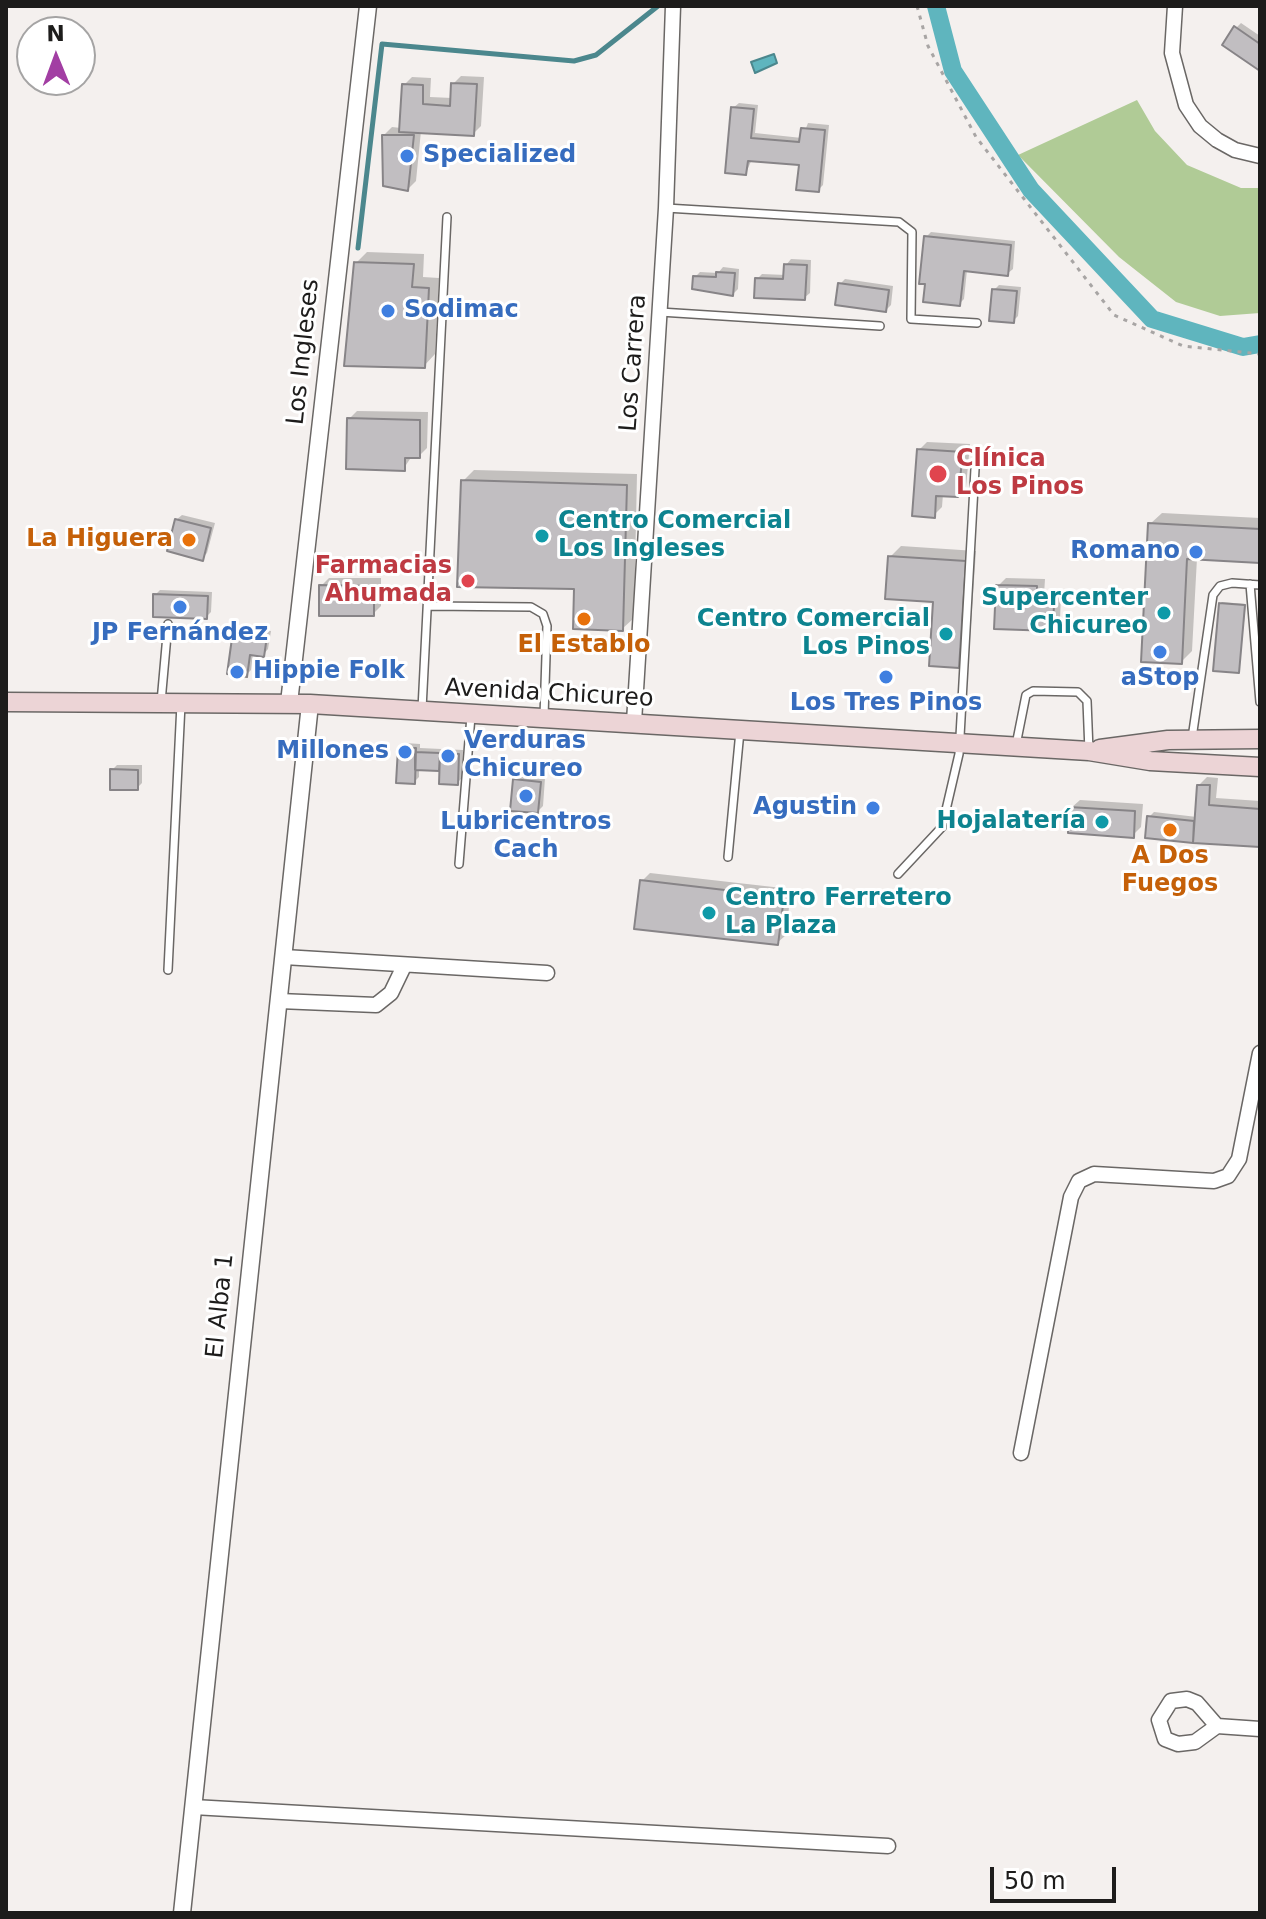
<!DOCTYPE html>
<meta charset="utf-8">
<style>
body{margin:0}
#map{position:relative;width:1266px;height:1919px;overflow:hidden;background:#f4f0ee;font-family:"DejaVu Sans",sans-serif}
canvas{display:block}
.frame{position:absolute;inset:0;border:8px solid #1d1c1b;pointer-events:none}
.north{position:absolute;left:16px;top:16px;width:80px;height:80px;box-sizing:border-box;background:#fff;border:2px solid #a5a4a4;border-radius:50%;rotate:359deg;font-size:22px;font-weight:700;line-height:32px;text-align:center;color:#1d1c1b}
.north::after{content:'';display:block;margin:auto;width:28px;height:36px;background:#a23ea3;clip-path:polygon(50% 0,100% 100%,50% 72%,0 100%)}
.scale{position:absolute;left:990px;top:1867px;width:126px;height:36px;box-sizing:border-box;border:4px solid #1d1c1b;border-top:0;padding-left:10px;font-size:24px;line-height:28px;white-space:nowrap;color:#1d1c1b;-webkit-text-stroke:6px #fff;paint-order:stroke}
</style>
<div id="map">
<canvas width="1266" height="1919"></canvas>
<div class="frame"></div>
<div class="north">N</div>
<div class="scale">50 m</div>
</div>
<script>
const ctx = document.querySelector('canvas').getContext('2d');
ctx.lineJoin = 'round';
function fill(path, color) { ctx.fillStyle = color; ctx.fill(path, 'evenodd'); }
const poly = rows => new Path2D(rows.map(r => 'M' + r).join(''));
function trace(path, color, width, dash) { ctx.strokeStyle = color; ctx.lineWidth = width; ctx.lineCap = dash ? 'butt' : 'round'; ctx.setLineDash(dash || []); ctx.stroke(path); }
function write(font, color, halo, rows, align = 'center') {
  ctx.font = font + ' "DejaVu Sans",sans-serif'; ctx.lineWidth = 6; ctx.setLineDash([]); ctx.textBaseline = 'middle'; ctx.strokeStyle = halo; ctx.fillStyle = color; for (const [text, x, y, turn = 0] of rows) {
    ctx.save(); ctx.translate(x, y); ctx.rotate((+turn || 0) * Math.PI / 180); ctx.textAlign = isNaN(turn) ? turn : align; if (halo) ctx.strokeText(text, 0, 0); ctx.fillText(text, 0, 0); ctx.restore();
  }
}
fill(poly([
 [1137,100,1155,131,1187,165,1241,188,1260,188,1260,313,1220,316,1176,302,1119,257,1018,155]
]), '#b0cb96');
const water = poly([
 [774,54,777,63,755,73,751,62,774,54]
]);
fill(water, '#5fb5be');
trace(water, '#4b878d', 2);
fill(poly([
 [1241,23,1260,36,1260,69,1236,28],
 [461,76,484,77,481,126,473,134,421,131,416,181,408,189,384,135,392,127,401,128,404,85,412,77,431,78,430,97,452,98,453,84],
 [739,103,758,105,755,133,802,138,808,123,829,125,823,185,818,190,801,164,752,159,746,173,733,108],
 [931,232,1015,241,1013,269,1007,274,967,270,964,299,959,304,927,283,926,237],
 [367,252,424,254,423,277,439,278,435,354,424,366,356,263],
 [791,259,811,260,810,293,804,298,757,279,762,274,786,275,786,265],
 [723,267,739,269,738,289,733,294,695,277,700,272,718,273],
 [845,279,893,286,891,305,886,310,840,284],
 [999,285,1021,287,1018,316,1013,321,994,290],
 [357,411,428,412,427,448,419,456,412,456,404,468,349,419],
 [927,442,970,444,966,487,958,495,943,494,942,507,934,515,919,450],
 [474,470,637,474,634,618,622,629,463,481],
 [1162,513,1260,518,1260,561,1197,558,1192,651,1181,662,1150,524],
 [182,515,215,523,207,553,202,558,176,520],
 [901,546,976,551,969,654,958,665,936,600,890,557],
 [329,578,381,578,381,606,373,614,321,586],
 [1006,578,1045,579,1044,595,1061,595,1060,621,1052,629,998,586],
 [160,590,212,592,211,612,206,617,155,595],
 [1222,602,1246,604,1239,671,1220,604],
 [240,626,271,631,268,649,263,655,253,653,251,670,246,675,235,632],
 [405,743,420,744,420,748,463,750,462,778,457,783,441,769,419,768,419,777,414,782,400,748],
 [117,765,142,765,142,783,137,788,112,770],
 [520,775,545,778,543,806,538,811,515,780],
 [1207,777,1218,778,1216,798,1260,801,1260,845,1147,836,1149,817,1154,812,1197,817,1199,785],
 [1080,800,1143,804,1141,827,1133,835,1071,808],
 [650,873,791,889,786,935,777,943,642,881]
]), '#0003');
trace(poly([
 [358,248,382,44,574,61,596,55,658,6]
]), '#4b878d', 5);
trace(poly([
 [936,6,953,71,1031,190,1152,319,1243,347,1260,344]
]), '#5fb5be', 18);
const building = poly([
 [1234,26,1260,44,1260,71,1222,45,1234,26],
 [451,83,477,84,474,136,399,132,402,84,423,85,423,104,450,106,451,83],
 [731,107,754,109,751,138,799,142,801,128,825,130,819,192,796,190,799,165,748,161,746,175,725,173,731,107],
 [382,135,414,135,408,191,383,186,382,135],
 [924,236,1011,245,1008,276,964,271,960,306,923,302,925,284,919,284,924,236],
 [354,262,414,264,412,287,429,288,425,368,344,366,354,262],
 [784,264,807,265,805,300,754,298,755,278,783,279,784,264],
 [716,272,735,273,733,296,692,289,693,276,716,277,716,272],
 [838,283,889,290,886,312,835,305,838,283],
 [992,289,1017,291,1014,323,989,321,992,289],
 [347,418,420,420,420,458,405,458,405,471,346,469,347,418],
 [917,449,963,452,958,497,936,496,935,518,912,516,917,449],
 [461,480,627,485,623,631,573,629,574,589,457,587,461,480],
 [175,519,211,528,203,561,167,551,175,519],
 [1148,523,1260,529,1260,563,1187,559,1182,664,1141,662,1148,523],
 [888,556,966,561,959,668,929,666,933,602,885,599,888,556],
 [319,585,374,586,374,616,319,616,319,585],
 [996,585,1037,586,1037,602,1054,603,1053,631,994,629,996,585],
 [153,594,208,596,207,619,153,617,153,594],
 [1219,603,1245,605,1239,673,1213,671,1219,603],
 [233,631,267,636,264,657,250,655,247,677,227,674,233,631],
 [398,748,416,748,415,784,396,783,398,748],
 [415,752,440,753,439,771,415,770,415,752],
 [440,753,459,754,458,785,439,784,440,753],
 [110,769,138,770,138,790,110,790,110,769],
 [513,779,541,782,538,813,510,811,513,779],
 [1197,785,1210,785,1209,805,1260,809,1260,847,1193,843,1197,785],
 [1069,807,1135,811,1134,838,1068,833,1069,807],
 [1147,816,1194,821,1193,843,1145,838,1147,816],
 [640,880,784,897,778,945,634,929,640,880]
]);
fill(building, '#c1bec1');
trace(building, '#878487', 2);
const service = poly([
 [666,208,899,222,912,232,911,319,977,323],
 [660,312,880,326],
 [1250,584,1260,702],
 [428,606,531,607,543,614,547,626,544,716],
 [161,702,168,624],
 [422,709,447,217],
 [1192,738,1213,595,1220,586,1232,583,1260,585],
 [1016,745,1026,695,1033,691,1078,692,1087,701,1089,751],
 [728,857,740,731],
 [459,864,471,716],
 [898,874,942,827,959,754,975,469],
 [168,970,181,704]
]);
const minor = poly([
 [1175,6,1172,53,1186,105,1200,126,1217,140,1235,150,1260,156],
 [634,722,666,208,673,6],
 [284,957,547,973],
 [279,1001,376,1005,391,993,404,966],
 [1021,1453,1071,1197,1079,1181,1094,1174,1214,1181,1228,1176,1239,1159,1260,1053],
 [1217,1726,1197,1703,1187,1699,1171,1701,1159,1720,1165,1739,1178,1744,1195,1742,1217,1726,1260,1729],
 [193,1807,888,1846]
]);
const tertiary = poly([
 [289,703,368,6],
 [182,1913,310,704]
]);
const secondary = poly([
 [6,702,310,704,1089,751,1150,761,1260,767],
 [1100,749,1168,740,1260,739]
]);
trace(service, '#6a6765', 10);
trace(minor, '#6a6765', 17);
trace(tertiary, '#6a6765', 19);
trace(secondary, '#6a6765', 21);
trace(poly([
 [917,6,928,46,976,137,1114,315,1183,346,1260,354]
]), '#a8a5a4', 3, [4, 6]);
trace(service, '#fff', 7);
trace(minor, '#fff', 14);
trace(tertiary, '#fff', 16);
trace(secondary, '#ecd4d6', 18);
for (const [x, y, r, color] of [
 [407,156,8,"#3f7fe0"],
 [388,311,8,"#3f7fe0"],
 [938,474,10,"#e0444e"],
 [542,536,8,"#0f9aa8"],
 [189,540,8,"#e8710a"],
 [1196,552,8,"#3f7fe0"],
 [468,581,8,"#e0444e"],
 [180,607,8,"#3f7fe0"],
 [1164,613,8,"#0f9aa8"],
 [584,619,8,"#e8710a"],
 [946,634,8,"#0f9aa8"],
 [1160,652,8,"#3f7fe0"],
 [237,672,8,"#3f7fe0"],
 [886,677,8,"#3f7fe0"],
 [405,752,8,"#3f7fe0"],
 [448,756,8,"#3f7fe0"],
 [526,796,8,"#3f7fe0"],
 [873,808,8,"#3f7fe0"],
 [1102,822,8,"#0f9aa8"],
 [1170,830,8,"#e8710a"],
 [709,913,8,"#0f9aa8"]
]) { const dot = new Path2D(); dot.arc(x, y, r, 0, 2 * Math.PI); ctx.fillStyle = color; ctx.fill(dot); trace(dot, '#fff', 3); }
write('bold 24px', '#366cbe', '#fff', [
 ["Specialized",423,156],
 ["Sodimac",404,311],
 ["Romano",1180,552,"right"],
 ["JP Fernández",180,634,"center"],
 ["Hippie Folk",253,672],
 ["aStop",1160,679,"center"],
 ["Los Tres Pinos",886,704,"center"],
 ["Verduras",464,742],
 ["Chicureo",464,770],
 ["Millones",389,752,"right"],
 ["Agustin",857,808,"right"],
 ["Lubricentros",526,823,"center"],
 ["Cach",526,851,"center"]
], 'left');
write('24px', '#1d1c1b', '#fff', [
 ["Los Ingleses",304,352,-84],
 ["Los Carrera",634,363,-86],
 ["Avenida Chicureo",549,694,3],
 ["El Alba 1",221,1306,-84]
]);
write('bold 24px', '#be3a42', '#fff', [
 ["Clínica",956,460],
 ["Los Pinos",956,488],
 ["Farmacias",452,567,"right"],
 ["Ahumada",452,595,"right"]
], 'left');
write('bold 24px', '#0d838f', '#fff', [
 ["Centro Comercial",558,522,"left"],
 ["Los Ingleses",558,550,"left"],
 ["Supercenter",1148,599],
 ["Chicureo",1148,627],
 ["Centro Comercial",930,620],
 ["Los Pinos",930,648],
 ["Hojalatería",1086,822],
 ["Centro Ferretero",725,899,"left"],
 ["La Plaza",725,927,"left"]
], 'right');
write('bold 24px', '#c56008', '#fff', [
 ["La Higuera",173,540,"right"],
 ["El Establo",584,646],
 ["A Dos",1170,857],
 ["Fuegos",1170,885]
]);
</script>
